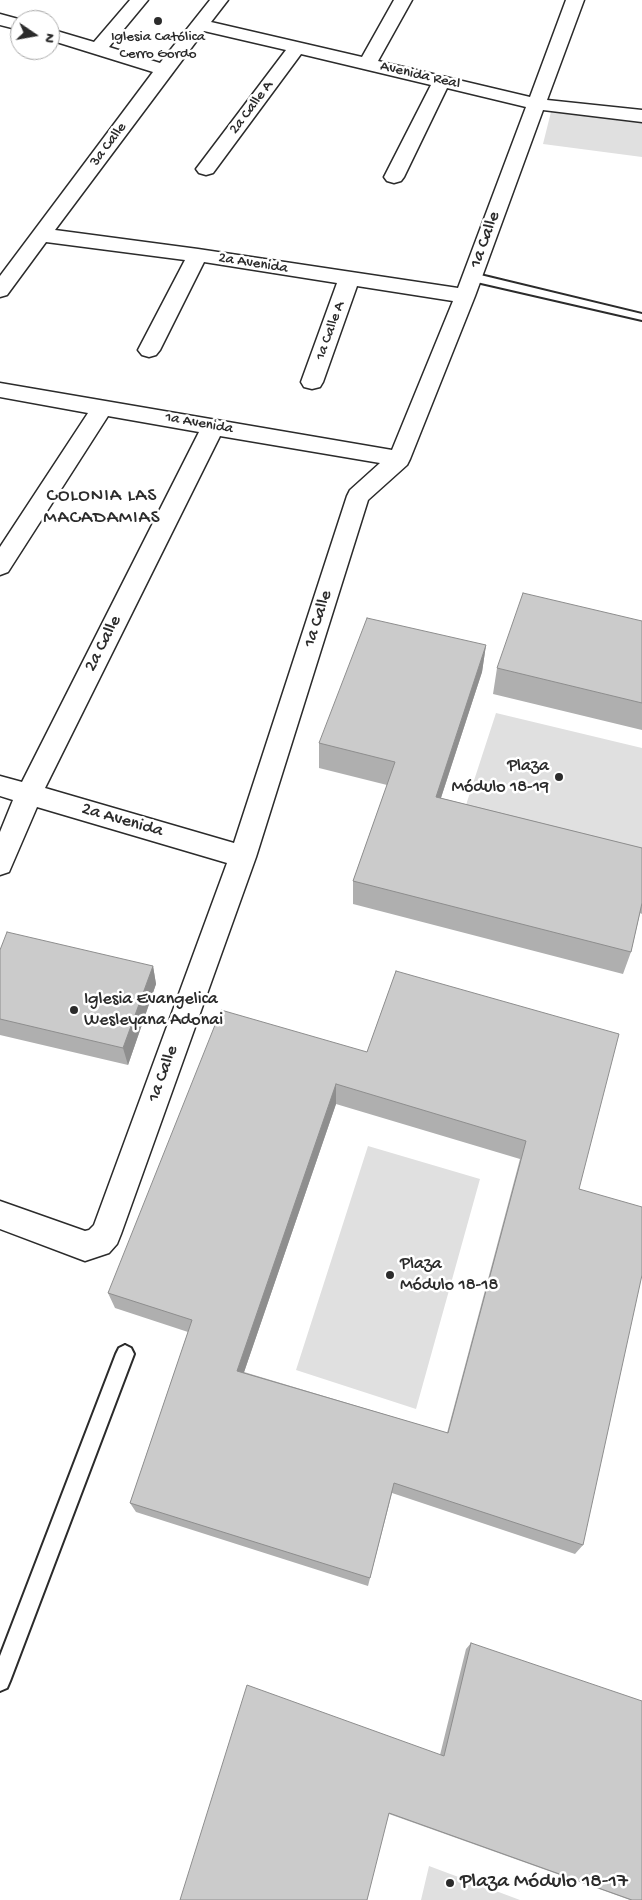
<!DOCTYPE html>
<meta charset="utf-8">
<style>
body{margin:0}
#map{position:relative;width:642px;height:1900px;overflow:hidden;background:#fff;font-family:"Gochi Hand",sans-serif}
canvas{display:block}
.north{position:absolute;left:10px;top:10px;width:50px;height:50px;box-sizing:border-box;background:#fff;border:1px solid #aaa;border-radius:50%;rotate:102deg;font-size:14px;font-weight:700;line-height:20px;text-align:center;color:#2b2b2b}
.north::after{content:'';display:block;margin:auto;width:18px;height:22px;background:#2b2b2b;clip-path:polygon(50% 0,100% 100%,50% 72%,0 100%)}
</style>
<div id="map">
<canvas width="642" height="1900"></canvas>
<div class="north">N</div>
</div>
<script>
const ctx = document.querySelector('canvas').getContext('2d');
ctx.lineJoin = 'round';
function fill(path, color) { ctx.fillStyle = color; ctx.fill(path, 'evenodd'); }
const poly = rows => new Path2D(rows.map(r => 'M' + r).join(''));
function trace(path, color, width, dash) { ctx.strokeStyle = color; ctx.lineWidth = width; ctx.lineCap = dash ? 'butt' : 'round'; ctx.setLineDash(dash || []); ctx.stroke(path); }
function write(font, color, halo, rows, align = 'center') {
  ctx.font = font + ' "Gochi Hand",sans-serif'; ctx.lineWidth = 5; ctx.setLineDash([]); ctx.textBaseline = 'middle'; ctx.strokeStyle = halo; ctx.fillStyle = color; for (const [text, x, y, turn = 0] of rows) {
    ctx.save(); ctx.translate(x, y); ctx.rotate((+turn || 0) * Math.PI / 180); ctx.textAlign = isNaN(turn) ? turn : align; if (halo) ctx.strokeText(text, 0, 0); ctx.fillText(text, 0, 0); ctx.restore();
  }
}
fill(poly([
 [551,112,642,123,642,157,543,144],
 [496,713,642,748,642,849,466,805],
 [368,1146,480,1179,416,1409,296,1370],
 [429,1866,520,1900,421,1900]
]), '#e0e0e0');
const lane = poly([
 [472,273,642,314,642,320,468,280,466,277,468,274,472,273],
 [125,1345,131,1348,134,1354,10,1681,7,1688,0,1691,0,1656,116,1354,119,1348,125,1345]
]);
const street = poly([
 [130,0,148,0,109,47,160,63,210,0,228,0,211,22,362,57,394,0,412,0,378,61,530,97,566,0,584,0,547,100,642,110,642,122,543,110,475,296,410,459,407,465,368,500,256,857,121,1234,117,1244,109,1253,85,1261,0,1229,0,1201,85,1231,89,1230,94,1225,227,863,37,807,9,872,0,875,0,832,13,800,0,796,0,776,22,782,199,432,108,416,8,572,0,575,0,547,88,413,0,397,0,383,392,450,453,301,357,286,323,382,320,387,312,389,304,387,301,382,337,283,204,262,160,350,156,355,149,357,142,355,138,350,185,260,46,242,7,295,0,297,0,276,153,72,50,40,50,29,94,42,130,0],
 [204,31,286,50,196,169,199,173,206,175,213,173,301,54,431,85,384,177,387,181,394,183,401,181,404,177,447,88,526,107,458,288,198,249,55,230,204,31],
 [220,436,380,463,350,490,347,496,234,843,45,788,220,436],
 [0,14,22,20,20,20,20,30,0,25,0,14]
]);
trace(lane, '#2b2b2b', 4);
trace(street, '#2b2b2b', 3);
fill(lane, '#fff');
fill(street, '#fff');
fill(poly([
 [642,621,642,730,493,694,497,668],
 [486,645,482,672,441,798,642,848,642,914,640,913,631,952,623,974,353,904,353,881,387,785,319,768,319,743],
 [0,950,153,966,156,984,128,1065,0,1035],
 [396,971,579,1189,583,1545,575,1554,392,1493,368,1586,136,1512,130,1503,188,1332,115,1308,108,1293,367,1052],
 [336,1104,520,1159,447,1433,244,1372],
 [471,1643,642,1900,630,1900,389,1814,180,1900,440,1755,466,1649]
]), '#afafaf');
fill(poly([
 [486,645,482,672,433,822,436,797],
 [153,966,156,984,128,1065,123,1048],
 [336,1084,336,1104,240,1384,237,1371]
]), '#8e8e8e');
const building = poly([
 [523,593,642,621,642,703,497,668,523,593],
 [367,618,486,645,436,797,642,848,642,903,631,952,353,881,395,762,319,743,367,618],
 [7,932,153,966,123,1048,0,1019,0,950,7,932],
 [396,971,619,1034,579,1189,642,1207,642,1275,583,1545,394,1483,370,1578,130,1503,192,1320,108,1293,221,1010,367,1052,396,971],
 [336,1084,526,1141,448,1433,237,1371,336,1084],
 [471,1643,642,1701,642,1900,632,1900,389,1813,367,1900,180,1900,247,1685,444,1756,471,1643]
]);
fill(building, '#cbcbcb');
trace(building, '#8e8e8e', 1);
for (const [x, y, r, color] of [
 [158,21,5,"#2b2b2b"],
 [559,777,5,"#2b2b2b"],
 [74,1010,5,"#2b2b2b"],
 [390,1275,5,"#2b2b2b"],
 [450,1883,5,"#2b2b2b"]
]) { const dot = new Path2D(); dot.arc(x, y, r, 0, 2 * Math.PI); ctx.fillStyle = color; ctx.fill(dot); trace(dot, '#fff', 2); }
write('15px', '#2b2b2b', '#fff', [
 ["Iglesia Católica",158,38],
 ["Cerro Gordo",158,55]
]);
write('15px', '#2b2b2b', '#fff', [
 ["Avenida Real",420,76,13],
 ["2a Calle A",252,108,-53],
 ["3a Calle",109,145,-53],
 ["2a Avenida",253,264,9],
 ["1a Calle A",331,331,-70],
 ["1a Avenida",199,424,10]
]);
write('18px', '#2b2b2b', '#fff', [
 ["1a Calle",486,240,-70],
 ["1a Calle",319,619,-72],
 ["2a Calle",104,644,-63],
 ["2a Avenida",122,821,16],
 ["1a Calle",164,1074,-70]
]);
write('18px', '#2b2b2b', '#fff', [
 ["Plaza",549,767,"right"],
 ["Módulo 18-19",549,788,"right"],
 ["Iglesia Evangelica",84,1000],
 ["Wesleyana Adonai",84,1021],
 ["Plaza",400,1265],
 ["Módulo 18-18",400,1286]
], 'left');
ctx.letterSpacing = '1px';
write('19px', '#2b2b2b', '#fff', [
 ["COLONIA LAS",102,497],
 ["MACADAMIAS",102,519]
]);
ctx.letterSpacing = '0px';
write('21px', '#2b2b2b', '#fff', [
 ["Plaza Módulo 18-17",460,1883]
], 'left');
</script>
